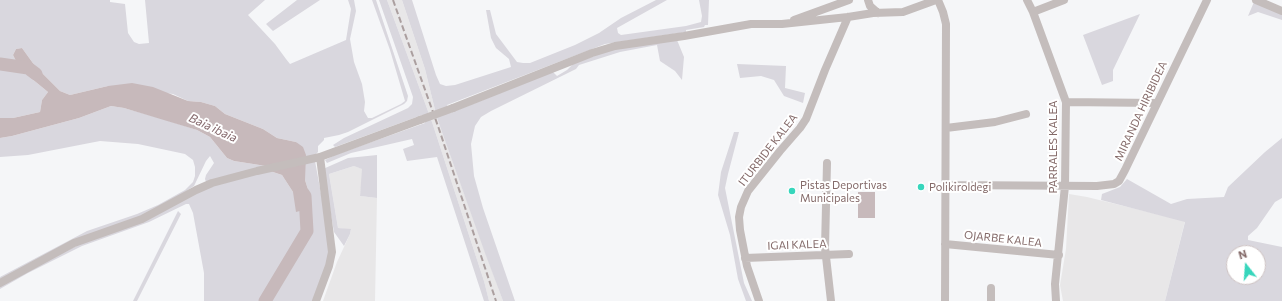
<!DOCTYPE html>
<style>
body{margin:0}
#map{position:relative;width:1282px;height:301px;overflow:hidden;background:#f5f6f8;font-family:Commissioner,sans-serif}
canvas{display:block}
.north{position:absolute;left:1226px;top:245px;width:40px;height:40px;box-sizing:border-box;background:#fff;border:1px solid #cec3c3;border-radius:50%;rotate:343deg;font-size:11px;font-weight:700;line-height:16px;text-align:center;color:#846a69}
.north::after{content:'';display:block;margin:auto;width:14px;height:18px;background:#37d6bc;clip-path:polygon(50% 0,100% 100%,50% 72%,0 100%)}
</style>
<div id="map">
<canvas width="1282" height="301"></canvas>
<div class="north">N</div>
</div>
<script>
const ctx = document.querySelector('canvas').getContext('2d');
ctx.lineJoin = 'round';
function fill(path, color) { ctx.fillStyle = color; ctx.fill(path, 'evenodd'); }
const poly = rows => new Path2D(rows.map(r => 'M' + r).join(''));
function trace(path, color, width, dash) { ctx.strokeStyle = color; ctx.lineWidth = width; ctx.lineCap = dash ? 'butt' : 'round'; ctx.setLineDash(dash || []); ctx.stroke(path); }
function write(font, color, halo, rows, align = 'center') {
  ctx.font = font + ' Commissioner,sans-serif'; ctx.lineWidth = 4; ctx.setLineDash([]); ctx.textBaseline = 'middle'; ctx.strokeStyle = halo; ctx.fillStyle = color; for (const [text, x, y, turn = 0] of rows) {
    ctx.save(); ctx.translate(x, y); ctx.rotate((+turn || 0) * Math.PI / 180); ctx.textAlign = isNaN(turn) ? turn : align; if (halo) ctx.strokeText(text, 0, 0); ctx.fillText(text, 0, 0); ctx.restore();
  }
}
fill(poly([
 [387,0,402,0,425,69,437,118,503,301,489,301,484,281,432,122],
 [354,166,363,169,360,196,377,198,375,301,323,301,337,262,350,234,351,230,338,228,329,174],
 [1069,194,1087,197,1185,221,1165,301,1063,301,1060,285,1066,249]
]), '#e8e7e8');
fill(poly([
 [0,0,110,0,110,2,125,4,128,33,134,42,139,44,149,43,145,0,265,0,248,15,275,44,286,59,290,64,346,40,351,9,348,0,354,0,356,11,350,39,354,62,362,84,365,102,364,111,368,118,372,118,401,104,405,101,390,50,372,0,376,0,408,96,407,101,404,104,348,132,339,135,324,138,324,140,318,146,318,152,315,155,305,157,296,142,277,138,263,129,225,114,215,106,201,102,188,101,173,94,108,86,70,95,60,91,35,66,22,48,16,49,13,55,16,61,26,74,48,92,42,100,40,112,13,118,0,118],
 [297,0,320,0,273,31,266,24],
 [379,0,387,0,432,122,484,281,489,301,484,301,437,157,407,161,403,149,414,145,412,139,351,153,327,163,325,160,335,155,425,123,422,115,335,147,333,145,344,138,408,108,412,104,413,97],
 [402,0,412,0,436,75,440,84,446,86,455,85,511,67,509,59,496,48,491,38,486,10,490,10,496,34,517,62,523,63,530,63,575,45,599,33,621,18,656,0,667,0,617,28,618,33,621,35,686,26,701,22,702,16,699,0,709,0,708,25,705,25,704,27,686,30,686,32,605,44,447,105,450,113,553,72,557,76,567,70,573,64,610,50,677,40,684,57,682,80,675,71,660,61,657,45,620,52,579,65,576,69,491,111,481,117,475,126,471,144,474,176,483,208,515,301,503,301,485,253,437,118,425,69],
 [1254,2,1282,14,1282,20,1258,12,1248,16],
 [1140,14,1113,70,1113,81,1102,85,1083,35],
 [737,64,786,66,785,88,805,93,803,103,784,96,774,80,761,76,740,78],
 [111,106,124,108,163,119,197,130,210,137,227,158,234,161,266,166,270,171,282,175,293,192,310,196,305,180,305,163,315,161,328,232,328,259,313,301,204,301,204,273,193,213,189,204,186,204,149,222,82,246,28,273,0,289,0,285,84,242,122,228,206,182,205,179,206,175,214,163,210,156,206,161,194,186,182,194,148,214,0,279,0,277,87,231,137,214,158,205,185,190,193,182,195,176,195,167,193,160,185,154,138,144,100,141,28,155,0,157,0,138,12,136,79,118],
 [734,132,739,132,728,174,725,188,744,283,752,301,746,301,738,279,730,235,718,195,721,172],
 [1282,138,1282,198,1275,202,1257,228,1248,236,1248,240,1282,247,1282,301,1165,301,1185,222,1101,200,1102,194,1120,187,1127,179,1171,204,1187,199,1224,197,1228,187,1265,152],
 [1234,253,1258,253,1258,277,1234,277],
 [377,155,377,198,360,196,362,169,354,166,329,174,338,228,351,229,350,234,344,246,334,232,323,169,348,158],
 [178,211,181,214,137,301,133,301]
]), '#d9d7de');
fill(poly([
 [22,48,35,66,60,91,70,95,108,86,132,83,153,87,188,101,201,102,215,106,225,114,263,129,277,138,296,142,303,147,306,155,305,180,310,196,311,208,296,212,293,192,282,175,270,171,266,166,234,161,227,158,210,137,197,130,124,108,111,106,79,118,12,136,0,138,0,118,13,118,40,112,42,100,48,92,26,74,16,61,13,55,16,49],
 [858,192,875,192,875,218,858,218]
]), '#c7b9bb');
trace(poly([
 [0,64,28,68,36,74],
 [265,301,307,231,305,196,303,193]
]), '#c7b9bb', 13);
trace(poly([
 [868,0,870,6,878,13],
 [938,0,943,12,946,24,945,301],
 [1027,0,1033,12,1066,102,1065,186,1055,284,1056,301],
 [1256,0,1282,11],
 [1033,12,1064,0],
 [794,20,849,0],
 [1066,102,1156,103],
 [453,108,592,53,615,46,684,36,751,24,782,24,848,17,873,13,903,12,936,0],
 [946,128,995,122,1026,114],
 [827,163,825,248,831,301],
 [946,185,1097,186,1114,184,1119,181,1125,170,1207,0],
 [945,244,1059,255],
 [745,258,849,254],
 [0,283,74,243,142,219,196,190,212,183,257,171,320,157,420,120],
 [991,288,991,301],
 [316,301,329,266,332,252,320,157],
 [759,301,747,266,740,230,739,217,741,207,748,191,780,151,800,128,806,119,825,70,848,17]
]), '#c4bdbc', 8);
trace(poly([
 [393,0,439,129,496,301]
]), '#ab9f9f', 2, [6, 3]);
trace(poly([
 [420,120,453,108]
]), '#c4bdbc', 8);
for (const [x, y, r, color] of [
 [921,187,4,"#37d6bc"],
 [792,191,4,"#37d6bc"]
]) { const dot = new Path2D(); dot.arc(x, y, r, 0, 2 * Math.PI); ctx.fillStyle = color; ctx.fill(dot); trace(dot, '#fff', 1.5); }
write('11px', '#846a69', '#fff', [
 ["MIRANDA HIRIBIDEA",1141,111,-65],
 ["PARRALES KALEA",1053,147,-90],
 ["ITURBIDE KALEA",768,150,-52],
 ["OJARBE KALEA",1003,239,6],
 ["IGAI KALEA",797,245,-2]
]);
write('11px', '#846a69', '#fff', [
 ["Pistas Deportivas",800,185],
 ["Municipales",800,198],
 ["Polikiroldegi",929,187]
], 'left');
write('italic 12px', '#866a6e', '#fff', [
 ["Baia ibaia",213,128,25]
]);
</script>
